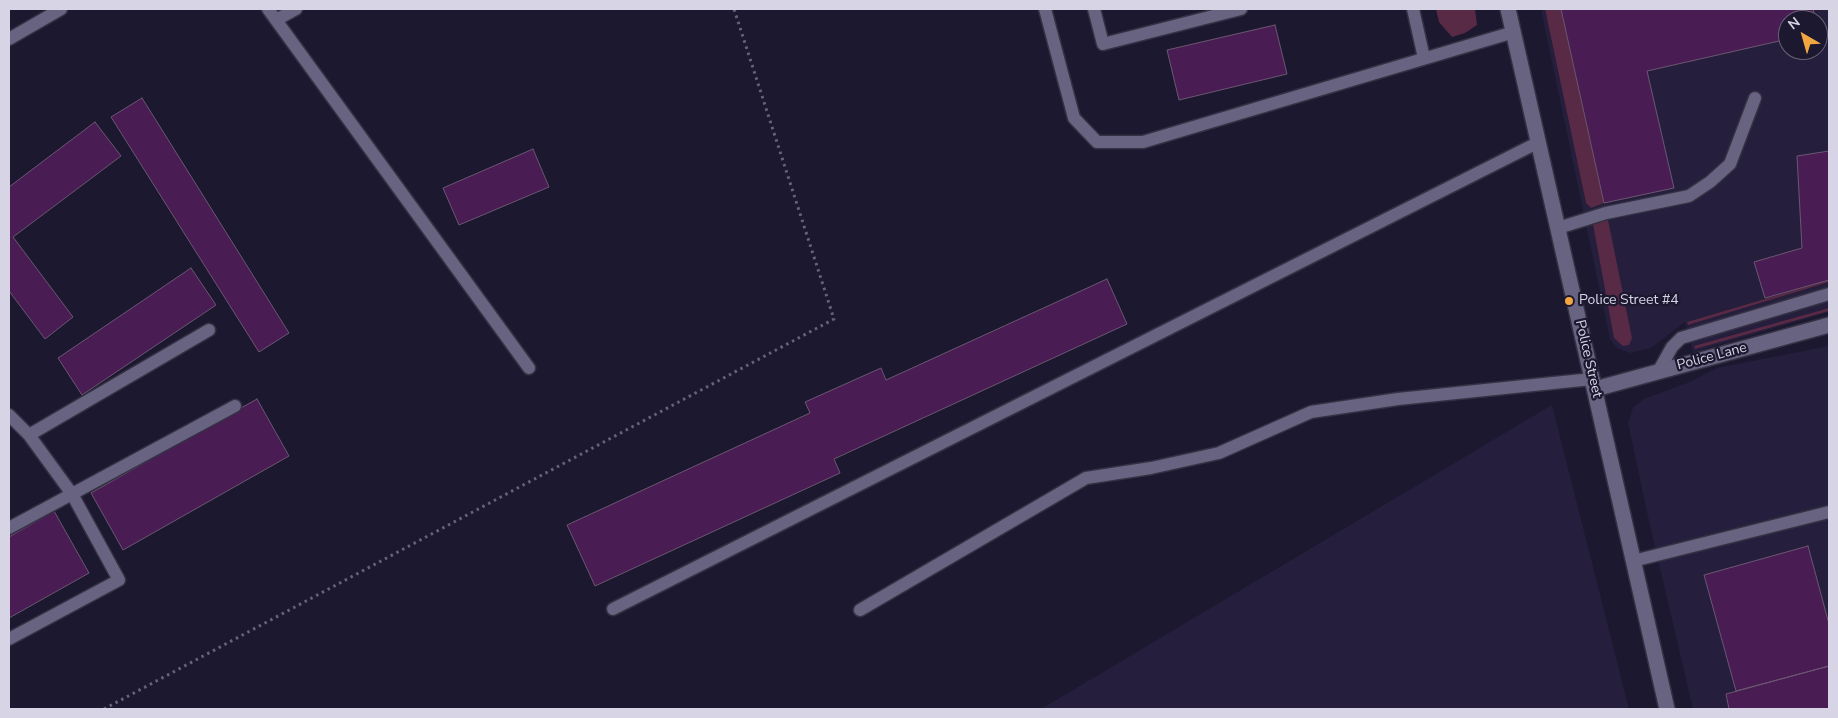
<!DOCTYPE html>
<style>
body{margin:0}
#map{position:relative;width:1838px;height:718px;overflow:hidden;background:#1c1830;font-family:"Nunito Sans",sans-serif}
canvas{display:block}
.frame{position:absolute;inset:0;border:10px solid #d6d4e5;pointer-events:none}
.north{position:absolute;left:1778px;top:10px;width:50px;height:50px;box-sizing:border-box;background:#1c1830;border:1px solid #666378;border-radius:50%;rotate:322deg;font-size:14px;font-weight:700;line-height:20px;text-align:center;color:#d6d4e5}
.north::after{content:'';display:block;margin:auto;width:18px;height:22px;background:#f1a640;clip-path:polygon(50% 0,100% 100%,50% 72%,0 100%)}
</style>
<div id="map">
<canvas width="1838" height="718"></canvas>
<div class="frame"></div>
<div class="north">N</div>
</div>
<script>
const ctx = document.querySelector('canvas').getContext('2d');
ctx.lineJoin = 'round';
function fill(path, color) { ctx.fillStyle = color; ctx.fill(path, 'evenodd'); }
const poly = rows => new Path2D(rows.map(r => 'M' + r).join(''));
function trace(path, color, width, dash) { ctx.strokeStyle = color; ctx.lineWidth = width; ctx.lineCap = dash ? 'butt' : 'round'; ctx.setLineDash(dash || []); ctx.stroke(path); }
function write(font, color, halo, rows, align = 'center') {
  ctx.font = font + ' "Nunito Sans",sans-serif'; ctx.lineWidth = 4.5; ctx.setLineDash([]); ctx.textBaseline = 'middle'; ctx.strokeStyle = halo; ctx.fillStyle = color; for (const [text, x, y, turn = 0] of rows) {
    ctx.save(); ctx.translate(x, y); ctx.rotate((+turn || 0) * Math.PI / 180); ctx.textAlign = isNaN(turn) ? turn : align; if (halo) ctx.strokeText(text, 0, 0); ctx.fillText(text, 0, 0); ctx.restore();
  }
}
fill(poly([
 [1541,9,1545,9,1586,203,1591,208,1604,203,1561,9,1829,9,1829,280,1687,322,1688,325,1829,282,1829,308,1694,346,1695,349,1829,311,1829,312,1693,352,1685,322,1651,348,1630,353,1617,348,1610,339],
 [1788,20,1818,20,1818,50,1788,50],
 [1829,346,1829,709,1693,709,1649,521,1628,423,1633,408,1644,399,1690,382,1717,368],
 [1552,405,1629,709,1041,709]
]), '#251f3d');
fill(poly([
 [1436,9,1475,9,1477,25,1465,33,1452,37,1439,22],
 [1545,9,1561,9,1604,203,1591,208,1586,203],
 [1603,217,1608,220,1632,338,1629,345,1623,346,1614,338,1593,224,1595,220],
 [1829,280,1829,282,1688,325,1687,322],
 [1829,308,1829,311,1695,349,1694,346]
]), '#592a45');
const building = poly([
 [1561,9,1813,9,1816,20,1788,20,1788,39,1647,71,1674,188,1604,203,1561,9],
 [1275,25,1287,74,1179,100,1167,50,1275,25],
 [142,98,289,333,259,352,111,117,142,98],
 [95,122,121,156,13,237,73,317,45,339,9,291,9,187,95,122],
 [533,149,549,187,459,225,443,188,533,149],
 [1829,151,1829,280,1765,298,1754,262,1802,248,1797,156,1829,151],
 [191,268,216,305,82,395,58,358,191,268],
 [1107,279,1127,324,834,459,840,473,595,586,567,525,810,413,805,402,881,368,886,380,1107,279],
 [257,399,289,456,123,550,91,493,257,399],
 [54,511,89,573,9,618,9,537,54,511],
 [1808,546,1829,624,1829,666,1736,691,1704,575,1808,546],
 [1829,666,1829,709,1729,709,1726,694,1829,666]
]);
fill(building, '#491d54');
trace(building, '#6b5770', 1);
const lane = poly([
 [268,9,529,368],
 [1045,9,1074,118,1097,142,1143,142,1514,32],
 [1094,9,1103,44,1241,9],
 [1413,9,1424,58],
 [276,20,296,9],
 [9,39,61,9],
 [1558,228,1606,213,1689,196,1710,182,1730,164,1755,98],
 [1658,372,1672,347,1681,338,1829,294],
 [9,415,29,435,72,494,119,580,9,639],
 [29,435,209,330],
 [9,528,235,406],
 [1633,561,1829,512],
 [613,609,1539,142],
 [860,610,1086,478,1151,468,1219,453,1311,412,1398,399,1592,379]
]);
const street = poly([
 [1595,389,1829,325]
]);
const secondary = poly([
 [1508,9,1667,709]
]);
trace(lane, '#353144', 15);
trace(street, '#353144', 18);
trace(secondary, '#353144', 18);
trace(poly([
 [104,709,834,319,734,9]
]), '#666378', 3, [2.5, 4]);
trace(lane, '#676380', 12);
trace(street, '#676380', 15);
trace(secondary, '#676380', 15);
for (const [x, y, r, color] of [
 [1569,301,5,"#f1a640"]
]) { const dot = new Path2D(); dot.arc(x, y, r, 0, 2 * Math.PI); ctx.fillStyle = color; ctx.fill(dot); trace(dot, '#1c1830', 2); }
write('14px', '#d6d4e5', '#1c1830', [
 ["Police Street #4",1579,301]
], 'left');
write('14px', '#d6d4e5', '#1c1830', [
 ["Police Lane",1712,357,-15],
 ["Police Street",1588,359,77]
]);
</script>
